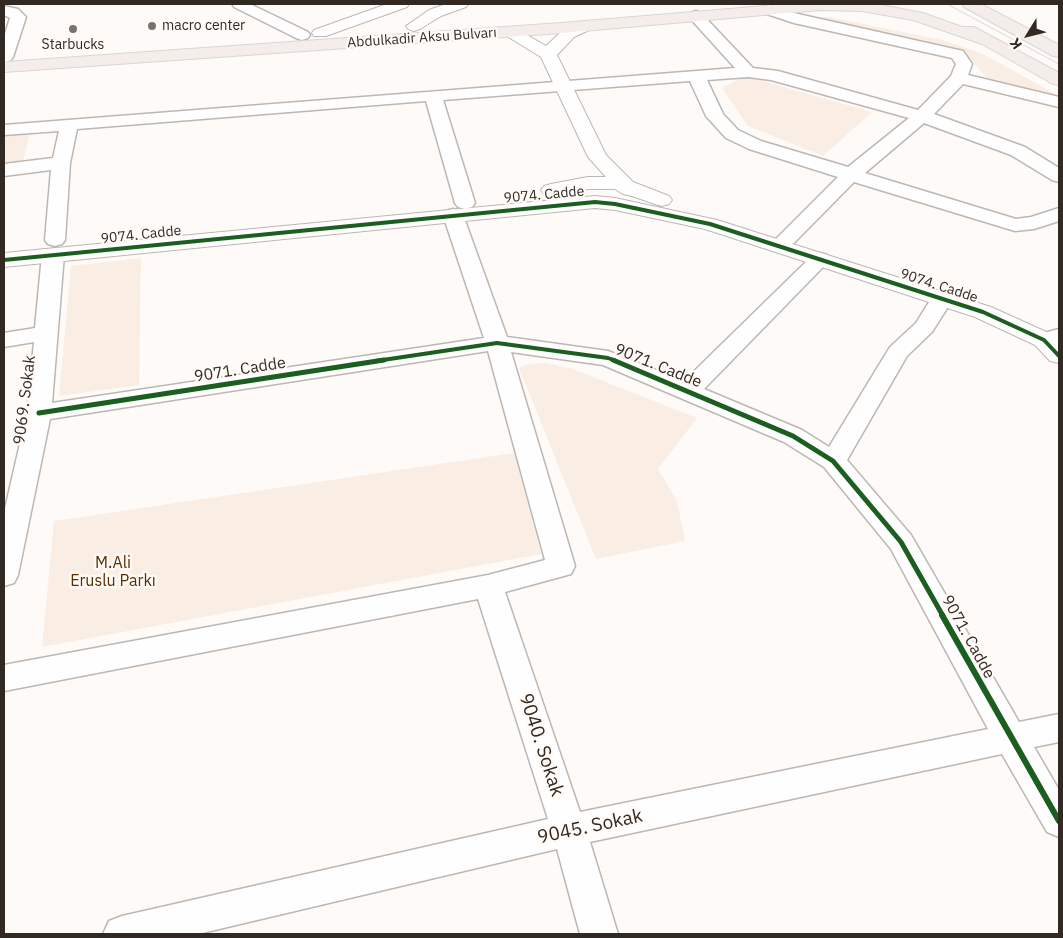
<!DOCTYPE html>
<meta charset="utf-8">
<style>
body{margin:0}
#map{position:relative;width:1063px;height:938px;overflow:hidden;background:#fdfaf8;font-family:"IBM Plex Sans",sans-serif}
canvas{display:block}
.frame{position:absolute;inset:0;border:5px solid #322923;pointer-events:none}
.north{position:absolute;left:1003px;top:10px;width:50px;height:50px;-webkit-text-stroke:4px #fffaf6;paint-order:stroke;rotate:234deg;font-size:14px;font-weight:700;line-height:20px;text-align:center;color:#322923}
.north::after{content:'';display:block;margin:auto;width:18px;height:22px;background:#322923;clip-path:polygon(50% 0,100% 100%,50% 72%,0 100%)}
</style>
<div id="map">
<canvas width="1063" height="938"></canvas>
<div class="frame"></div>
<div class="north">K</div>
</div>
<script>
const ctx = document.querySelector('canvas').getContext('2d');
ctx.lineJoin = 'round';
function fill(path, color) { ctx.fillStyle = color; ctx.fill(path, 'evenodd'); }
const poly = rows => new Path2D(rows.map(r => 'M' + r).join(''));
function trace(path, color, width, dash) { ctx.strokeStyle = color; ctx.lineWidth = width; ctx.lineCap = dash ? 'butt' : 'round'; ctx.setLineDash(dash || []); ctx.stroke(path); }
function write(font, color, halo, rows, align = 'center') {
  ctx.font = font + ' "IBM Plex Sans",sans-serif'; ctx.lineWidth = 5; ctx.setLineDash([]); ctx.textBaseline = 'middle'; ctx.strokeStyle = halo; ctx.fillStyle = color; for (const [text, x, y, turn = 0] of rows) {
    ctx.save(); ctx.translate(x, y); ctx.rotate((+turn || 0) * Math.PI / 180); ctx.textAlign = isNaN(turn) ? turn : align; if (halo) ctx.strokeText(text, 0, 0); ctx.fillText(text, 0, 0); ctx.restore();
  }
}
fill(poly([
 [829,17,942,40,981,53,1059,96,1059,99,988,79,967,56,798,18],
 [745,76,872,112,823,156,748,126,722,88],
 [30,132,23,161,4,163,4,135],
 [141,258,139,385,59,396,71,266],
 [546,363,573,369,697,418,658,469,677,501,685,541,596,559,519,368,528,364],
 [514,453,541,554,42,647,54,521]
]), '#faede4');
const street = poly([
 [232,4,250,4,308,32,310,35,308,38,302,40,296,38,234,7,232,4],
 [769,5,798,14,963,51,972,64,968,75,1059,97,1059,107,963,84,934,114,1025,147,1059,168,1059,182,1052,180,1011,155,924,123,865,173,1016,219,1031,217,1059,208,1059,221,1034,229,1015,231,854,182,787,250,780,252,773,250,770,246,773,242,838,177,749,149,726,138,706,116,690,81,443,100,475,203,472,207,465,209,458,207,455,203,426,101,77,129,70,163,65,240,62,244,55,246,48,244,45,240,51,170,4,176,4,164,53,158,59,131,4,135,4,125,735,68,688,16,691,13,696,11,701,13,753,68,778,71,918,110,951,76,956,64,952,58,794,23,764,13,761,10,764,7,769,5],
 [748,77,771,80,909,118,848,167,761,141,738,130,723,114,707,80,748,77],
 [4,6,18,9,26,17,13,57,11,60,5,62,4,37,10,18,4,15,4,6],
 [453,209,460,211,463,215,507,337,608,351,684,381,813,255,820,253,827,255,831,259,827,263,704,389,802,430,829,447,890,347,916,323,934,294,942,292,950,294,953,299,932,332,907,356,847,460,911,535,1019,722,1059,714,1059,742,1034,747,1059,790,1059,837,1047,832,1002,754,590,842,618,934,580,934,557,849,198,934,103,934,109,921,122,916,548,819,478,599,4,691,4,665,488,575,545,560,488,351,50,419,18,575,14,583,4,586,4,513,27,413,34,342,4,347,4,333,35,328,42,255,46,251,53,249,60,251,64,255,52,403,484,338,443,215,446,211,453,209],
 [511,352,603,365,784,442,824,467,891,549,988,729,580,812,505,592,571,574,575,566,511,352],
 [1059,329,1059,343,1044,347,1036,345,1032,340,1036,335,1059,329]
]);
const secondary = poly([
 [387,4,409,4,407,7,326,36,314,36,312,33,314,30,387,4],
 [446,4,468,4,466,7,441,16,420,29,414,31,408,29,406,26,429,10,446,4],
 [585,21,591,23,593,26,591,29,574,37,557,55,606,155,633,182,669,196,672,200,669,204,662,206,655,204,632,196,623,194,615,189,588,189,551,196,544,194,541,190,544,186,551,184,588,177,606,177,588,157,541,57,505,35,503,32,505,29,511,27,517,29,546,46,562,31,585,21],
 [595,196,615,198,717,220,991,307,1053,335,1059,342,1059,363,1050,361,1035,345,975,317,705,229,615,210,595,208,4,267,4,253,595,196]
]);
const primary = poly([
 [789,4,876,4,923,13,962,27,974,27,1059,73,1059,85,1053,84,982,44,913,20,862,11,820,10,561,33,4,72,4,62,561,23,789,4],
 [962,4,981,4,1059,45,1059,57,1053,56,964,7,962,4]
]);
trace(street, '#bcb7b3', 3);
trace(secondary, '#bcb7b3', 2);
trace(primary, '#d9d7d5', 2);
fill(street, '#fffefe');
fill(secondary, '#fffefe');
fill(primary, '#f4ede9');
trace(poly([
 [947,4,1059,64]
]), '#dad9d9', 1);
trace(poly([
 [4,260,595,202,615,204,710,224,983,312,1044,340,1059,356],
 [376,361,497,343,608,358,616,361]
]), '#1b5e20', 4);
trace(poly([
 [613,360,793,436,833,461,901,542,943,616],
 [39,413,384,360]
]), '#1b5e20', 5);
trace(poly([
 [942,615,1059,821]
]), '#1b5e20', 6);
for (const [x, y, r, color] of [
 [152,26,5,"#79726e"],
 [73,29,5,"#79726e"]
]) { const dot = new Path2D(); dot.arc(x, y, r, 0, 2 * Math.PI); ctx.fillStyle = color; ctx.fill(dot); trace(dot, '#fffaf6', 2); }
write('14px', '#322923', '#fffaf6', [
 ["macro center",162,26],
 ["Starbucks",73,45,"center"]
], 'left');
write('14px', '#322923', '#fffaf6', [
 ["Abdulkadir Aksu Bulvarı",422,38,-4],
 ["9074. Cadde",544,195,-5],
 ["9074. Cadde",141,235,-6],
 ["9074. Cadde",939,286,18]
]);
write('16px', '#322923', '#fffaf6', [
 ["9071. Cadde",658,366,22],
 ["9071. Cadde",240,370,-9],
 ["9069. Sokak",25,400,-83],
 ["9071. Cadde",968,637,61]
]);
write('16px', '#5b2d00', '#fffaf6', [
 ["M.Ali",113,563],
 ["Eruslu Parkı",113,581]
]);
write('19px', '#322923', '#fffaf6', [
 ["9040. Sokak",541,745,72],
 ["9045. Sokak",590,827,-12]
]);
</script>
